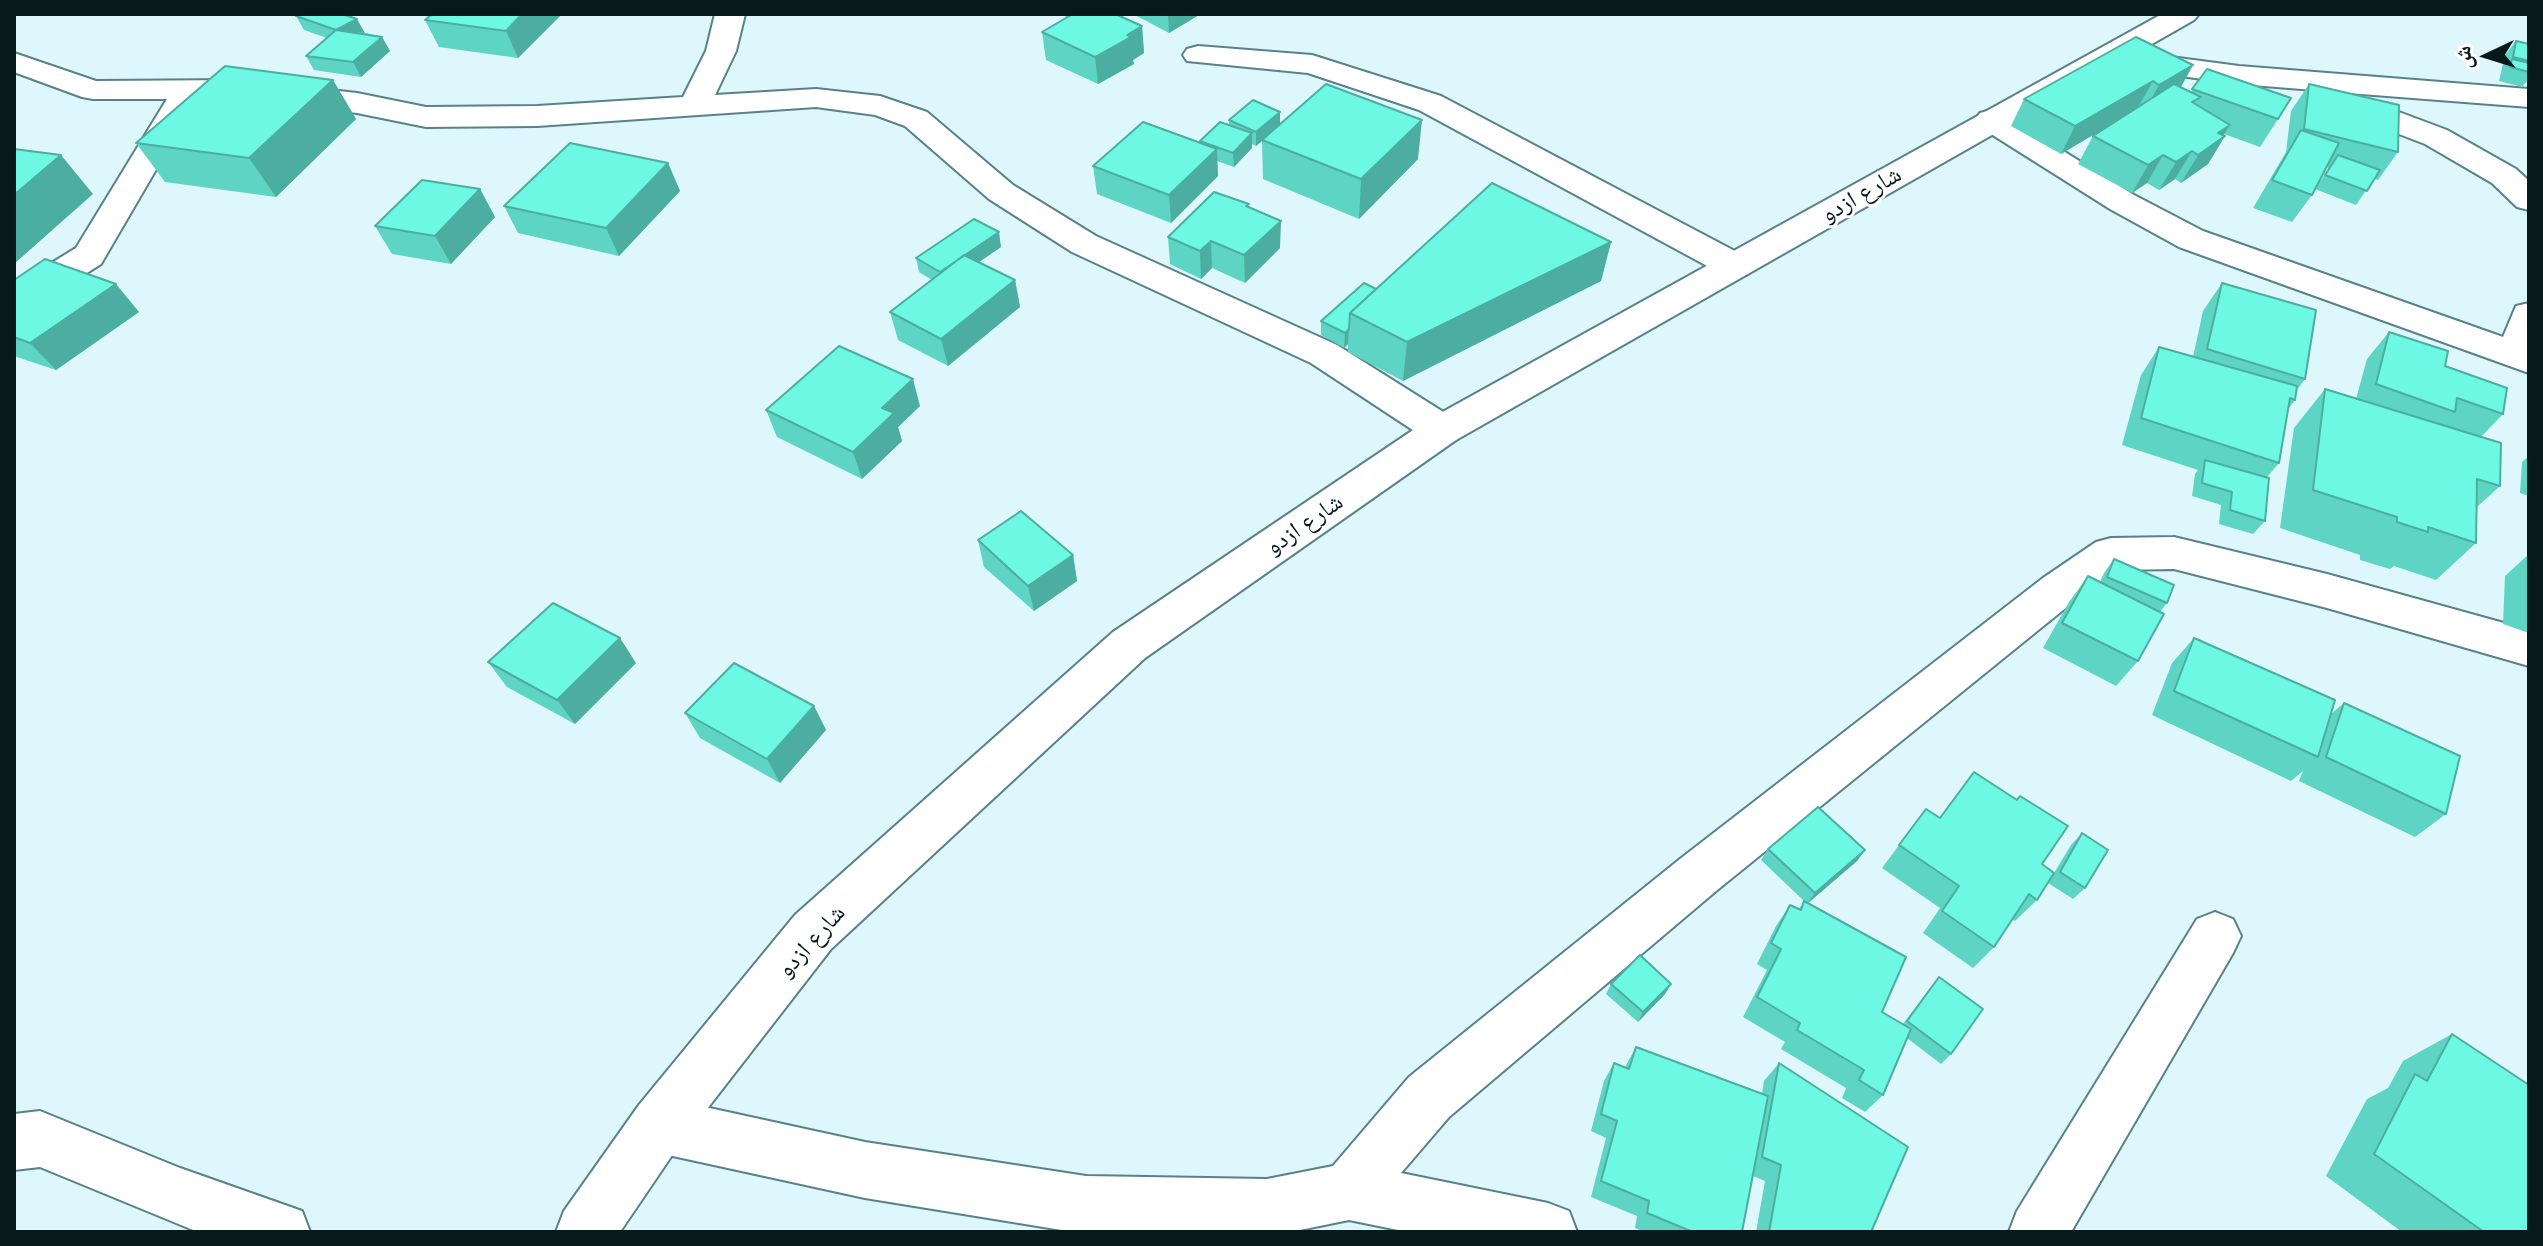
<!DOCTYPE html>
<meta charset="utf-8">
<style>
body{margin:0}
#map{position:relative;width:2543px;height:1246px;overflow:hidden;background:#ddf7fd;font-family:Lato,"Noto Naskh Arabic",sans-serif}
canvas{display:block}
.frame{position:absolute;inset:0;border:16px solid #08191c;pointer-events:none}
.north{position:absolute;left:2447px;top:16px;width:80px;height:80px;-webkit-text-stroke:6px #fff;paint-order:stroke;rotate:266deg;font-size:22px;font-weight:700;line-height:32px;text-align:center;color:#08191c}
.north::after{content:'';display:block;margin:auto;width:28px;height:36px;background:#08191c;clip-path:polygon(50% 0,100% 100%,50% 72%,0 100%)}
</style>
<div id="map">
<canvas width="2543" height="1246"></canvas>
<div class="frame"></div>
<div class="north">ش</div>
</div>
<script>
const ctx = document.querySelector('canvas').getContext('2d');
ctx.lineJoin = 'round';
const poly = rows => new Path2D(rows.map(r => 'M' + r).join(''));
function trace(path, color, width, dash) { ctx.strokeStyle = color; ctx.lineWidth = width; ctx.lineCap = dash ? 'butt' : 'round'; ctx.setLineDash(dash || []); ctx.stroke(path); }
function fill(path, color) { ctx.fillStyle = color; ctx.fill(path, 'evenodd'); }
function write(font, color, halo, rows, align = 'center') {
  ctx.font = font + ' Lato,"Noto Naskh Arabic",sans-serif'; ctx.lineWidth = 6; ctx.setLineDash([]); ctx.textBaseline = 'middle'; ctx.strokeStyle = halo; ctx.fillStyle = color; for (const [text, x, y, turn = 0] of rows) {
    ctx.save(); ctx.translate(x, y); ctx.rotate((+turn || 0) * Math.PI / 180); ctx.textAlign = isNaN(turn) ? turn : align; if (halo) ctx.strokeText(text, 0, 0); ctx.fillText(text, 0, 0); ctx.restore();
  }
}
const street = poly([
 [715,14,745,14,736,51,715,95,816,89,880,96,927,112,1013,185,1096,236,1337,345,1456,420,1462,430,1456,440,1442,444,1428,440,1311,363,1072,252,989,199,905,126,875,115,816,107,537,126,426,127,357,113,240,98,186,99,193,106,101,264,27,311,14,314,14,286,76,248,167,99,93,99,82,97,14,72,14,53,96,81,240,80,357,93,426,107,537,106,683,97,706,51,715,14],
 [1198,46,1312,55,1441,96,1748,258,1753,266,1748,274,1735,277,1722,274,1419,110,1308,73,1187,61,1183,55,1187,49,1198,46],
 [2133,52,2239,66,2529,89,2529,107,2348,93,2447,130,2516,169,2529,181,2529,210,2517,207,2492,183,2425,144,2331,108,2326,101,2331,94,2339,92,2239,84,2122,68,2118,61,2122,54,2133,52],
 [1991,110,2002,113,2134,195,2203,231,2503,337,2516,306,2529,303,2529,373,2179,247,2110,209,1980,127,1975,120,1980,113,1991,110],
 [2174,537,2327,574,2529,630,2529,666,2327,608,2174,569,2119,570,2073,602,1716,891,1449,1117,1401,1173,1548,1203,1569,1211,1577,1232,1408,1232,1349,1220,1290,1232,1074,1232,865,1198,659,1153,639,1145,631,1125,639,1105,659,1097,865,1142,1086,1176,1267,1179,1333,1166,1409,1077,1680,859,2043,578,2096,542,2111,538,2174,537],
 [2215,912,2233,919,2241,936,2233,953,2071,1232,2009,1232,2017,1211,2197,919,2215,912],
 [40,1111,180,1168,302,1211,310,1232,198,1232,40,1167,14,1170,14,1114,40,1111]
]);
const secondary = poly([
 [2162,14,2199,14,2194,20,1456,440,1145,658,831,949,679,1145,620,1232,556,1232,564,1211,639,1105,795,915,1113,632,1428,420,2162,14]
]);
trace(street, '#58818a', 4);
trace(secondary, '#58818a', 4);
fill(street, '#fff');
fill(secondary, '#fff');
fill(poly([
 [432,14,562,14,518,58,439,47,425,20],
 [1065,14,1115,14,1142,26,1144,53,1133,60,1134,64,1098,84,1046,60,1042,32,1066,18],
 [1133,14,1199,14,1199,15,1169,33],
 [296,16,382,37,390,51,361,77,314,70,306,56,327,38,304,30],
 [2516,41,2529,44,2529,79,2522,87,2499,81,2505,55],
 [2193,65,2181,87,2191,92,2207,69,2278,119,2260,147,2224,134,2223,135,2225,136,2208,164,2181,183,2175,179,2159,190,2147,183,2132,193,2078,164,2093,136,2119,119,2061,154,2011,126,2024,99],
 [333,80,356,119,276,197,165,182,136,143],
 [2309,84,2398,152,2378,180,2374,179,2356,205,2315,189,2329,168,2326,167,2312,195,2292,222,2253,208,2286,152,2291,111],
 [1280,112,1280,124,1418,159,1359,219,1263,179,1262,141,1256,146,1252,144,1252,148,1234,167,1217,161,1218,176,1171,223,1097,194,1093,166,1201,143,1200,141,1229,125,1229,120],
 [668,163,680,191,619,256,518,233,504,206],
 [480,189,495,217,451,264,392,254,375,226],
 [1249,207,1280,248,1245,283,1212,268,1201,279,1170,264,1168,237],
 [1611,242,1601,281,1403,381,1348,352,1348,344,1344,348,1321,335,1321,321,1376,289],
 [1001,247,979,262,1015,280,1020,307,948,366,898,340,890,312,932,280,919,272,916,258],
 [14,280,139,312,56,370,14,356],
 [2222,283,2305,379,2297,390,2295,400,2288,409,2279,463,2267,477,2265,521,2253,534,2219,524,2221,505,2192,496,2195,474,2198,470,2122,445,2141,375,2159,347,2193,357,2203,311],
 [2389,332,2445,366,2503,414,2481,437,2500,486,2476,508,2476,543,2436,580,2394,566,2390,569,2360,560,2360,555,2280,528,2294,428,2325,389,2356,399,2367,359],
 [920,406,898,427,902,441,862,479,777,437,766,410],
 [2529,456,2529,496,2520,493,2522,462],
 [978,540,1073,555,1077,581,1034,611,984,567],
 [2529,554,2529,633,2503,624,2505,576],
 [2114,559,2167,603,2160,612,2138,661,2116,686,2043,648,2069,602,2088,576,2100,582,2104,573],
 [2194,638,2331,714,2344,703,2446,814,2415,837,2299,781,2303,771,2291,781,2152,715,2172,663],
 [488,662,636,663,575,724,507,687],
 [814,706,826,730,780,783,700,738,685,713],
 [1974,772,2016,799,2020,796,2042,864,2037,900,2015,921,2012,919,1994,947,1973,968,1923,933,1940,908,1882,868,1926,809,1940,818],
 [2082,833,2085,888,2073,899,2048,883,2071,845],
 [1768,849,1865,850,1857,861,1808,903,1882,1012,1903,1024,1930,988,1939,977,1951,1054,1941,1064,1907,1038,1883,1095,1865,1112,1842,1098,1846,1088,1781,1049,1785,1042,1743,1017,1767,970,1757,964,1776,926,1790,905,1799,909,1804,901,1761,860],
 [1611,984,1671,984,1665,994,1638,1022,1606,994],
 [2452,1034,2528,1105,2529,1232,2402,1232,2326,1176,2367,1099,2388,1088,2403,1061],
 [1636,1047,1762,1094,1764,1081,1779,1063,1871,1232,1756,1232,1765,1181,1753,1176,1742,1232,1645,1232,1635,1228,1637,1216,1591,1197,1606,1138,1591,1131,1604,1081,1614,1063,1625,1067]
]), '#5ed5c4');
fill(poly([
 [522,14,562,14,518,58,506,31],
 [1168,14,1199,14,1199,15,1169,33],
 [357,19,365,33,336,30],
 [1142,26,1144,53,1133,60,1134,64,1098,84,1095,57],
 [382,37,390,51,361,77,353,62],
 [2193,65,2178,92,2144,112,2159,85],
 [333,80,356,119,276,197,249,158],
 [2153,81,2137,109,2061,154,2075,126],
 [1280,112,1280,126,1256,146,1256,132],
 [1422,120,1418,159,1359,219,1361,179],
 [2230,125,2220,140,2225,136,2208,164,2181,183,2198,155,2218,133],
 [1252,133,1252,148,1234,167,1233,153],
 [1217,149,1218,176,1171,223,1169,195],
 [2192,151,2175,179,2159,190,2176,162],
 [61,155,93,194,14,264,14,195],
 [2163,155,2147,183,2132,193,2148,165],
 [668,163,680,191,619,256,606,228],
 [480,189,495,217,451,264,435,236],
 [1281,221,1280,248,1245,283,1244,255],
 [999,232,1001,247,944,286,940,272],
 [1211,241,1212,268,1201,279,1200,251],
 [1611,242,1601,281,1403,381,1407,342],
 [1015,280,1020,307,948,366,941,339],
 [116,284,139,312,56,370,30,343],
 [1349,329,1348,344,1344,348,1345,333],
 [913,379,920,406,898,427,902,441,862,479,853,452,882,408],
 [1073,555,1077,581,1034,611,1028,586],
 [620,638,636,663,575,724,557,700],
 [814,706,826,730,780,783,767,759],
 [1865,850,1857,861,1807,904,1815,893],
 [1671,984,1665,994,1638,1022,1643,1012]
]), '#4caea0');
const building = poly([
 [300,14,342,14,357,19,336,30,296,16,300,14],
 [432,14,522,14,506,31,425,20,432,14],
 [1069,14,1115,14,1142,26,1127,35,1131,37,1095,57,1042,32,1071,15,1069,14],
 [336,30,382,37,353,62,306,56,336,30],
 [2136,37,2193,65,2159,85,2153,81,2075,126,2024,99,2136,37],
 [2516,41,2529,44,2529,61,2513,57,2516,41],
 [2512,59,2529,63,2529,72,2510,67,2512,59],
 [225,66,333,80,249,158,136,143,225,66],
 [2207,69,2291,98,2278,119,2192,89,2207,69],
 [1326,84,1422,120,1361,179,1262,140,1326,84],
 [2174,84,2201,97,2192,102,2230,125,2218,133,2225,136,2198,155,2192,151,2176,162,2163,155,2148,165,2093,136,2174,84],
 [2309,84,2399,105,2398,152,2304,129,2309,84],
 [1253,100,1280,112,1256,132,1229,120,1253,100],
 [1143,122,1217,149,1169,195,1093,166,1143,122],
 [1220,122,1252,133,1233,153,1200,141,1220,122],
 [2301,130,2339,143,2312,195,2272,180,2301,130],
 [570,143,668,163,606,228,504,206,570,143],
 [14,149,61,155,14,195,14,149],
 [2338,155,2380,170,2367,191,2325,175,2338,155],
 [422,180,480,189,435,236,375,226,422,180],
 [1492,183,1611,242,1407,342,1350,313,1492,183],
 [1214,192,1249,204,1246,206,1281,221,1244,255,1211,241,1200,251,1168,237,1214,192],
 [974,219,999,232,940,272,916,258,974,219],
 [964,255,1015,280,941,339,890,312,964,255],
 [45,259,116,284,30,343,14,337,14,280,45,259],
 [1364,283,1376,289,1350,313,1349,329,1345,333,1321,321,1364,283],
 [2222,283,2316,310,2305,379,2207,349,2222,283],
 [2389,332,2448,351,2445,366,2507,388,2503,414,2457,398,2455,412,2376,384,2389,332],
 [839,346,913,379,882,408,894,413,853,452,766,410,839,346],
 [2159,347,2297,386,2295,400,2290,398,2279,463,2141,418,2159,347],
 [2325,389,2501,443,2500,486,2477,479,2476,543,2428,527,2428,532,2397,522,2397,517,2313,490,2325,389],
 [2205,460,2269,478,2265,521,2230,510,2232,492,2202,483,2205,460],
 [1021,511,1073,555,1028,586,978,540,1021,511],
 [2114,559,2174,585,2167,603,2107,577,2114,559],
 [2088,576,2164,614,2138,661,2062,623,2088,576],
 [553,603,620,638,557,700,488,662,553,603],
 [2194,638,2335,700,2318,757,2174,691,2194,638],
 [734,663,814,706,767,759,685,713,734,663],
 [2344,703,2460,756,2446,814,2326,757,2344,703],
 [1974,772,2017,800,2020,796,2068,826,2042,864,2054,873,2037,900,2029,894,1994,947,1942,911,1959,886,1899,845,1926,809,1940,818,1974,772],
 [1818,807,1865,850,1815,893,1768,849,1818,807],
 [2082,833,2108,850,2085,888,2060,872,2082,833],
 [1804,901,1906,957,1882,1012,1911,1029,1883,1095,1859,1080,1864,1070,1797,1030,1800,1023,1757,997,1781,949,1771,943,1790,905,1801,910,1804,901],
 [1640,955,1671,984,1643,1012,1611,984,1640,955],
 [1939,977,1983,1009,1951,1054,1907,1021,1939,977],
 [2452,1034,2529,1085,2528,1105,2529,1106,2529,1232,2484,1232,2374,1154,2415,1074,2427,1081,2452,1034],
 [1636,1047,1768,1096,1742,1232,1693,1232,1647,1213,1649,1201,1601,1181,1617,1121,1601,1114,1614,1063,1629,1069,1636,1047],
 [1779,1063,1908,1147,1871,1232,1769,1232,1781,1165,1762,1157,1779,1063]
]);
fill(building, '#6df8e4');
trace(building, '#4caea0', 2);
write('24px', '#08191c', '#fff', [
 ["شارع ازدو",1861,194,-30],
 ["شارع ازدو",1304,524,-35],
 ["شارع ازدو",811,941,-48]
]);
</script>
